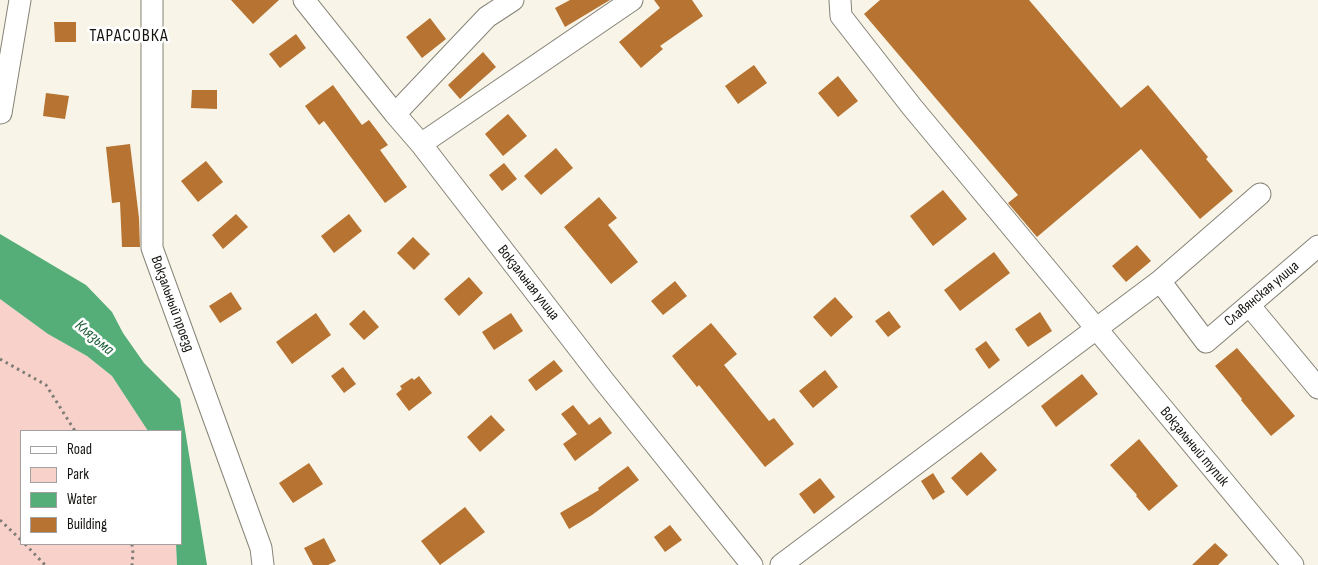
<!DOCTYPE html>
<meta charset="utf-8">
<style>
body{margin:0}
#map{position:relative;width:1318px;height:565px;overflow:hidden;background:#f8f4e7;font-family:"Sofia Sans Condensed",sans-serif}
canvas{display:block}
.legend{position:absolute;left:20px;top:430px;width:162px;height:115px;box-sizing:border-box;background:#fff;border:1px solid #a1a19f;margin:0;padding:6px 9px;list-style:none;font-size:15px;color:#151410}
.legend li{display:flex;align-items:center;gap:10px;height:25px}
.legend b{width:25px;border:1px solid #a1a19f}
</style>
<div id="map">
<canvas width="1318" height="565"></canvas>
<ul class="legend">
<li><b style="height:6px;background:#fff"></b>Road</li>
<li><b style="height:14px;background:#f8d2ca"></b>Park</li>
<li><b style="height:14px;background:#55ad78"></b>Water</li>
<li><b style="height:14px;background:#b67331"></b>Building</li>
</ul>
</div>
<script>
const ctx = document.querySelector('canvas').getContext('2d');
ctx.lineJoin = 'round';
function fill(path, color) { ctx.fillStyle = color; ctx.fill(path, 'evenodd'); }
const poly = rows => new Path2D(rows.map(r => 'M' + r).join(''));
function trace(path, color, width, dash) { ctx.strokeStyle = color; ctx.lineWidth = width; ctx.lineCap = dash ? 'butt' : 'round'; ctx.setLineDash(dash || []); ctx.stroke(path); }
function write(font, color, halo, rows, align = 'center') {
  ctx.font = font + ' "Sofia Sans Condensed",sans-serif'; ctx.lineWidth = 5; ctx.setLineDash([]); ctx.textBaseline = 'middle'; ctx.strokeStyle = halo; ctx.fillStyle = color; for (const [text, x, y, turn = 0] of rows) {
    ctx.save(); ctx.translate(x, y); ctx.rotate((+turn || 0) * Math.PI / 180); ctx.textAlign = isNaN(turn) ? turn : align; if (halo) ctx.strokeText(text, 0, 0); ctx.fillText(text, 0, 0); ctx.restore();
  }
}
fill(poly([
 [0,299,48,334,87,356,112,376,148,431,21,431,21,544,176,544,177,565,0,565]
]), '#f8d2ca');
fill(poly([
 [0,234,86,285,112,312,123,333,144,363,180,399,207,565,177,565,176,544,181,544,181,431,148,431,112,376,87,356,48,334,0,299]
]), '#55ad78');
fill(poly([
 [231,0,279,0,253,24],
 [570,0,610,0,565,27,555,8],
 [654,0,692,0,703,16,660,46,663,49,641,68,619,42,660,8],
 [880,0,1029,0,1121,108,1148,85,1208,157,1206,159,1233,191,1200,219,1141,149,1037,237,1008,203,1018,195,864,14],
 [430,18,446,39,422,58,406,37],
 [54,22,76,22,76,42,55,42],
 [296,34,306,48,280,68,269,54],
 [483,52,496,67,460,99,448,85],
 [754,65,767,83,738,104,725,86],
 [838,76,858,101,838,117,818,93],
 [333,85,362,125,369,120,388,145,380,150,407,187,385,203,324,121,319,125,305,106],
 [192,90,217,90,217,109,191,108],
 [46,93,69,96,65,119,43,116],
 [508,114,527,136,503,156,485,134],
 [130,144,139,218,140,247,122,247,120,202,112,203,106,147],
 [556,148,573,168,541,195,524,176],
 [206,161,223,182,198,202,181,181],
 [504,163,517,179,502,191,489,175],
 [943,190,967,219,933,246,910,216],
 [599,197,617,218,608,225,638,262,611,284,564,227],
 [236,214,248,227,223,249,212,235],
 [349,214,362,231,334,253,321,236],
 [413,237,430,254,414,270,397,253],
 [1137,245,1151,261,1126,282,1112,266],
 [994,252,1010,273,960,311,944,290],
 [469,277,483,293,459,316,444,299],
 [675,281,687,296,663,315,651,301],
 [231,292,242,309,220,323,209,306],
 [835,297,853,317,831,337,813,317],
 [364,310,379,327,364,340,349,324],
 [889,311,901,327,888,337,875,321],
 [1040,312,1052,331,1028,347,1015,329],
 [316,313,331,335,292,364,276,342],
 [511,313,523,331,494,350,482,332],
 [711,323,737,354,724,365,769,421,774,418,794,444,765,467,699,385,697,387,672,356],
 [986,341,1000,360,989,369,975,349],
 [1237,348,1295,416,1271,436,1241,400,1242,399,1215,366],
 [554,360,563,371,536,391,528,380],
 [343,367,356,384,344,393,331,376],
 [825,370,838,387,813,408,799,391],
 [1082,374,1098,394,1056,427,1041,406],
 [419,376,432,393,409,411,396,394,402,389,400,386,412,378,414,380],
 [573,405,589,425,600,417,612,433,575,461,563,444,577,434,561,414],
 [491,415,505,430,480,452,467,437],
 [1139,439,1178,486,1149,511,1136,496,1137,495,1110,465],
 [981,452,997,470,967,496,951,478],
 [309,463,323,484,293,503,279,483],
 [628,466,639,480,592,515,569,529,560,513,599,490,598,488],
 [933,473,945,492,933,500,921,481],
 [820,478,835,497,814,514,799,494],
 [465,507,485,532,440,565,421,541],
 [670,525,682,540,665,552,654,537],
 [324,538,336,561,328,565,313,565,304,548],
 [1215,543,1228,555,1218,565,1192,565]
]), '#b67331');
const minor = poly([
 [152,0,152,248,261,548,263,565],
 [304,0,395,114,421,144,604,381,752,565],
 [840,0,841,16,912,107,1293,565],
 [1,113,20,0],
 [395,114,487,17,513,0],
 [421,144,632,0],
 [1160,281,1206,342,1318,246],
 [1249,305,1318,388],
 [781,565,1160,281,1260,194]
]);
trace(minor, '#868377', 23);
trace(poly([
 [0,359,46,385,75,431],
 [0,520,21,540],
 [25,544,45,565],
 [132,544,133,553,132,565]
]), '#7e7c74', 3, [2.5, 4]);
trace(minor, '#fff', 21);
write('15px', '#151410', '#fff', [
 ["Вокзальная улица",528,283,52],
 ["Славянская улица",1262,294,-40],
 ["Вокзальный проезд",172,304,70],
 ["Вокзальный тупик",1194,447,50]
]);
write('italic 16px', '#20603c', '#fff', [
 ["Клязьма",94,338,40]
]);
ctx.letterSpacing = '1px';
write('18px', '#151410', '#fff', [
 ["ТАРАСОВКА",129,36]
]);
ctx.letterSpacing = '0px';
</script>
